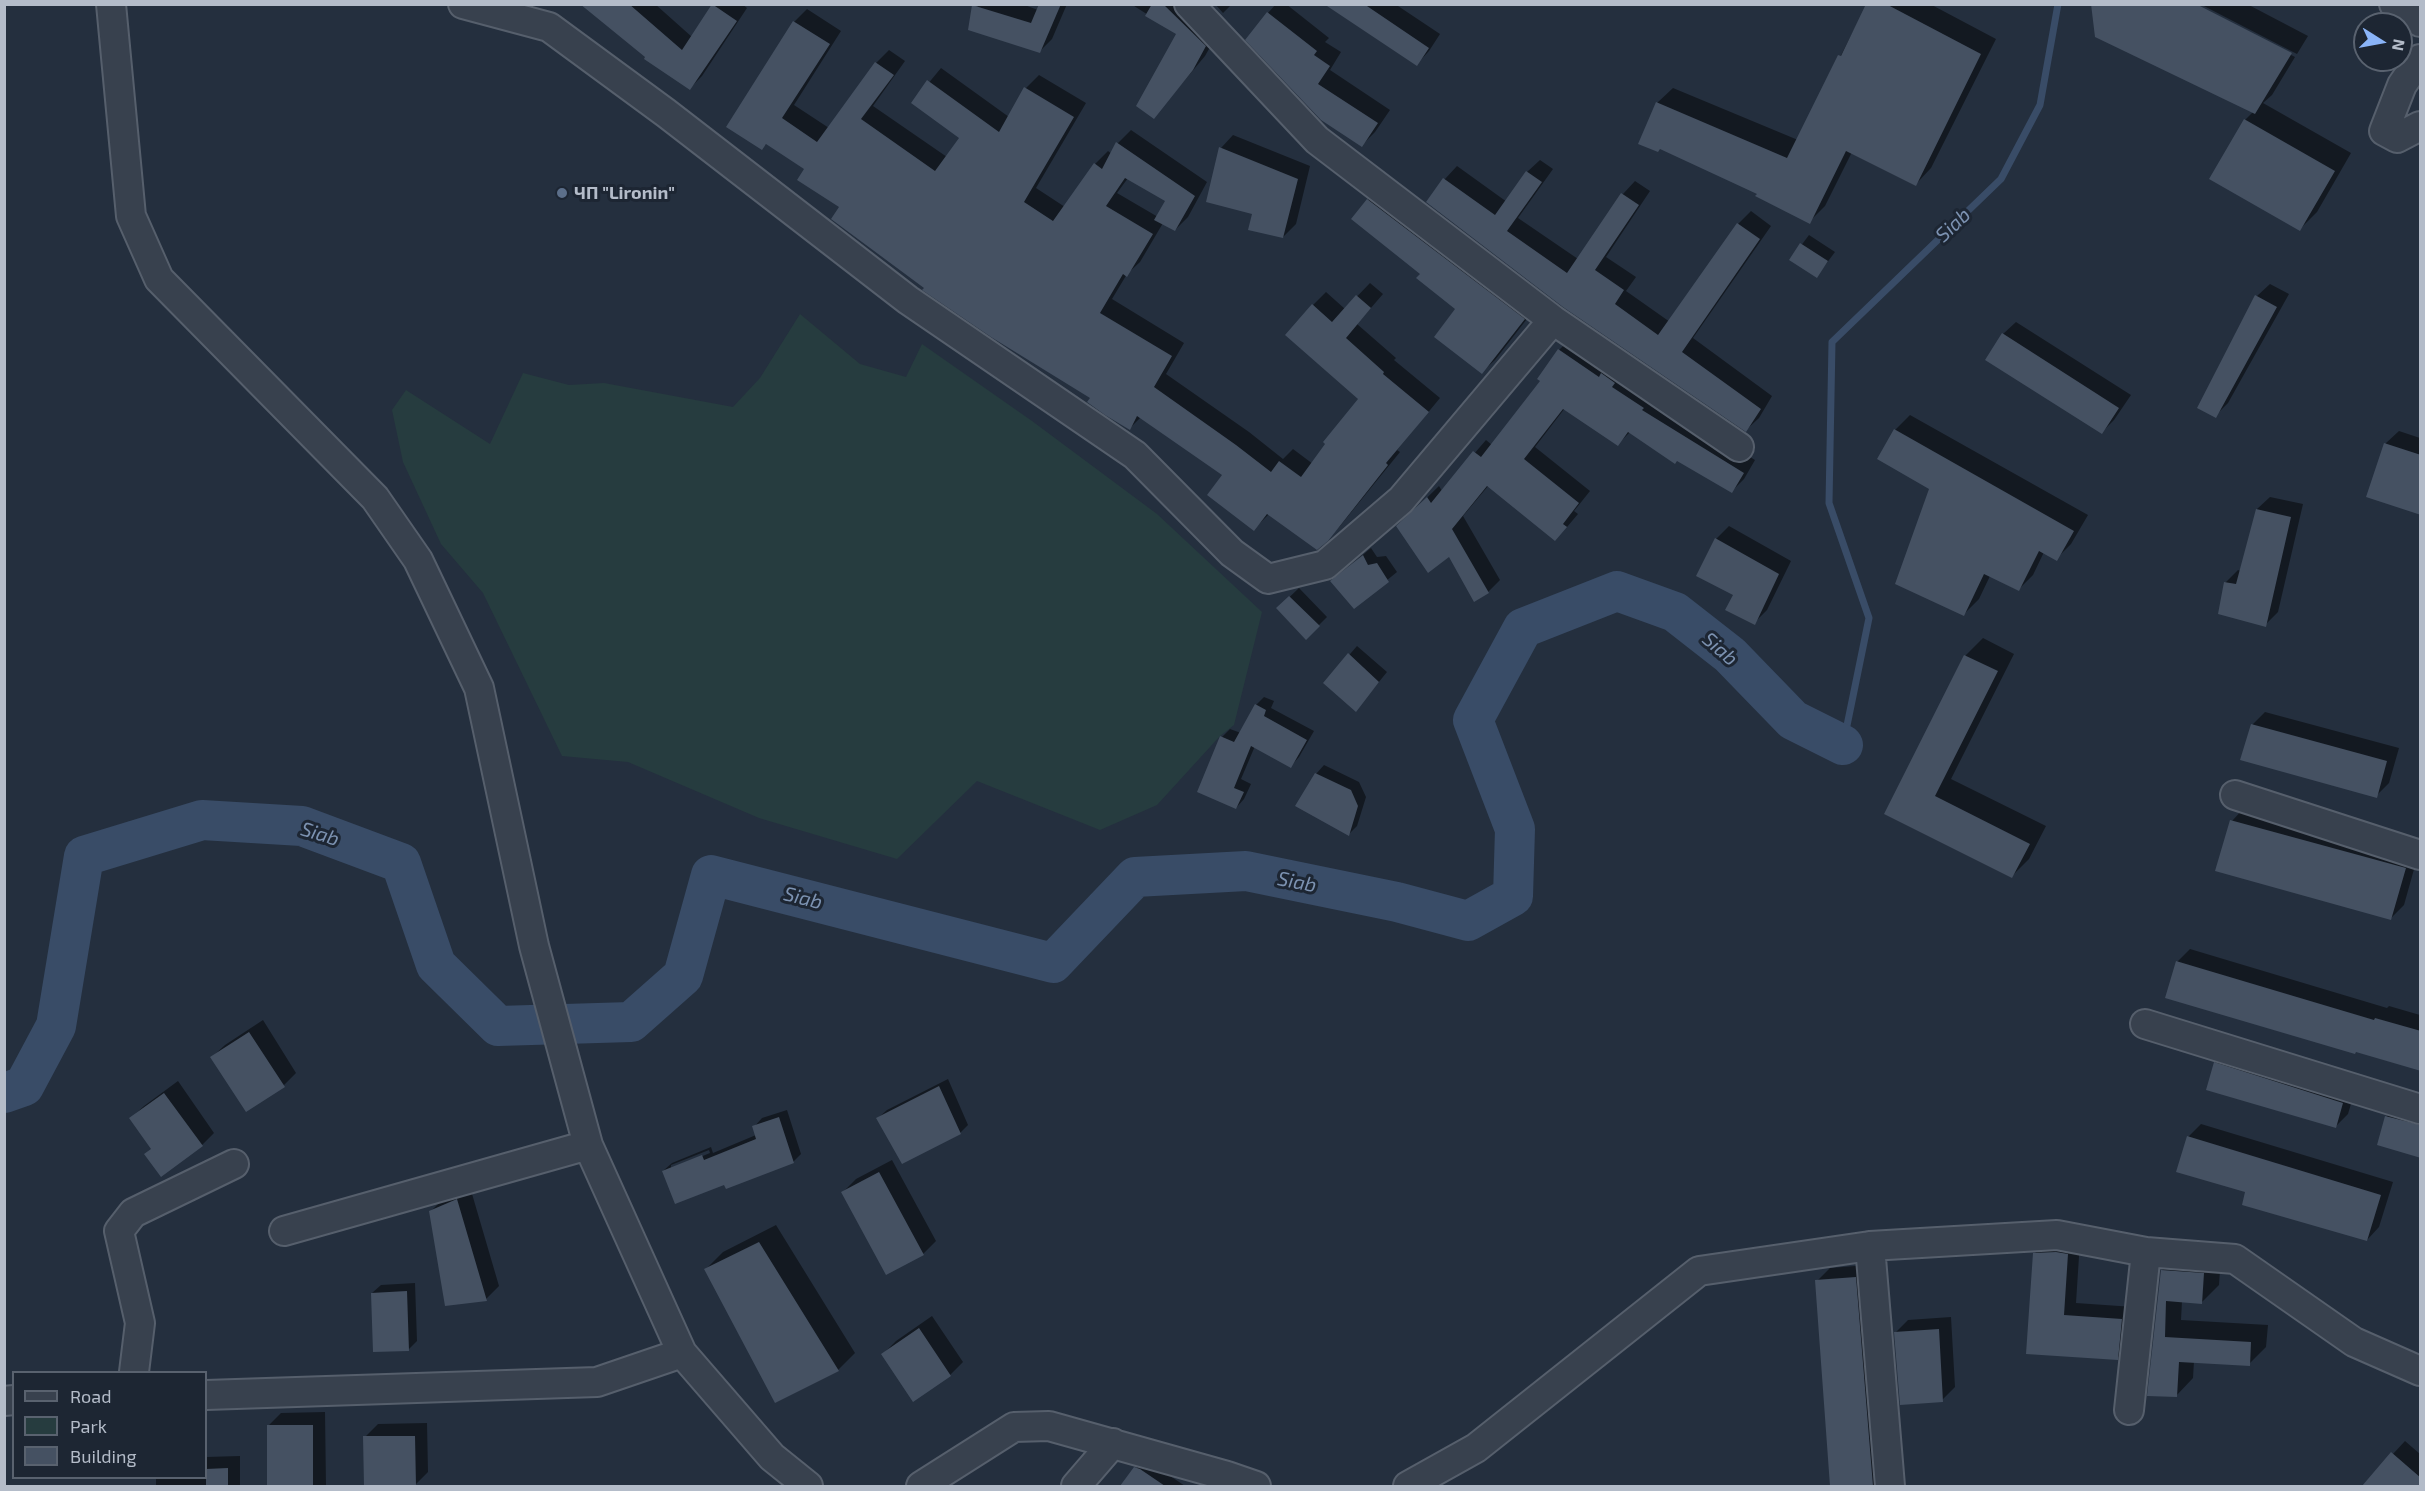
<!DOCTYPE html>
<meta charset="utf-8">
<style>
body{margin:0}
#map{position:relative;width:2425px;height:1491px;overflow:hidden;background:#242f3e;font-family:"Exo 2",sans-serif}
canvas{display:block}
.frame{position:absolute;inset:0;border:6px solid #b4bcc9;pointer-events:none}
.legend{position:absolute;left:12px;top:1371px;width:195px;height:108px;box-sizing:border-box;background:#1d2633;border:2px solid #59626f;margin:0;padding:8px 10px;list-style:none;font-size:18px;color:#b4bcc9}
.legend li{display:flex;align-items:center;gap:12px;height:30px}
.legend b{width:30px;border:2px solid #59626f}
.north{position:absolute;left:2353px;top:12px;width:60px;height:60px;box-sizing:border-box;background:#1d2633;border:2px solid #59626f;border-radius:50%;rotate:101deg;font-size:16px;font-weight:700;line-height:24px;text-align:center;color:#b4bcc9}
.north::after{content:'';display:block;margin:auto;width:21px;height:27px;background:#8ab4f8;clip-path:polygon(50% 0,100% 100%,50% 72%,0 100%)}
</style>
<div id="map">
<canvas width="2425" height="1491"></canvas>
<div class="frame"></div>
<ul class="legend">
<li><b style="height:8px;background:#38414e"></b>Road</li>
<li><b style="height:16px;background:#263c3f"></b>Park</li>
<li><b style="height:16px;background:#455162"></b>Building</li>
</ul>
<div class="north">N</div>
</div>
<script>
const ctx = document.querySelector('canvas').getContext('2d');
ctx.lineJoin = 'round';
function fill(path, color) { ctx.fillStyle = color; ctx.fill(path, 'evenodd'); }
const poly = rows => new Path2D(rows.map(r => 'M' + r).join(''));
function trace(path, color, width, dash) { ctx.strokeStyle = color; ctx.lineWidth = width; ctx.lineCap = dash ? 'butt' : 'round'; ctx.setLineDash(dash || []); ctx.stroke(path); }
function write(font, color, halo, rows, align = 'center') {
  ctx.font = font + ' "Exo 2",sans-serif'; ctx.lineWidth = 6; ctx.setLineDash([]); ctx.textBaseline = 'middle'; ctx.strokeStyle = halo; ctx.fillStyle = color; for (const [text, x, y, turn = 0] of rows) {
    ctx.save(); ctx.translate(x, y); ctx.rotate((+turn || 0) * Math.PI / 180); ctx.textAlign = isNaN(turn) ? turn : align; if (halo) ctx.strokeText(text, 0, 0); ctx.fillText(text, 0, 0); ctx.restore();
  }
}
fill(poly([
 [800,314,860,364,906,377,922,344,1032,421,1157,514,1262,612,1234,725,1220,736,1157,805,1100,830,977,781,897,859,759,818,628,762,562,756,483,593,441,544,403,462,392,410,406,390,490,444,523,373,569,385,604,383,733,407,760,378]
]), '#263c3f');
fill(poly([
 [582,4,655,4,692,37,714,4,742,4,747,8,702,76,690,88],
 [974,4,1022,4,1038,10,1040,4,1067,4,1052,39,1040,51],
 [1131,4,1190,4,1218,33,1205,56,1154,117,1178,34],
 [1215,4,1232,4,1223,13],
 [1276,4,1286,4,1329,38,1325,42,1341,52,1330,70,1390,110,1375,132,1362,145,1322,119,1268,13],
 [1331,4,1395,4,1440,34,1429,51,1417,64],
 [1867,4,1930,4,1996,39,1931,168,1916,184,1852,152,1825,206,1809,222,1759,194,1657,103,1673,88,1798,140],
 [2193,4,2295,57,2272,95,2263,103,2351,153,2317,212,2300,229,2245,120,2253,112],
 [2200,4,2247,4,2308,36,2297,54],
 [807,9,841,31,794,105,829,128,876,63,889,50,905,61,873,106,947,157,961,137,913,102,941,68,1009,117,1026,88,1039,75,1086,103,1036,188,1065,207,1095,164,1108,151,1112,154,1118,143,1131,130,1207,182,1188,217,1175,230,1163,223,1140,262,1127,274,1112,299,1184,343,1166,374,1249,432,1283,459,1293,449,1313,464,1360,398,1313,305,1326,292,1345,309,1370,283,1383,294,1357,324,1396,358,1394,360,1440,398,1397,450,1400,452,1340,526,1327,540,1269,514,1254,529,1224,475,1141,417,1130,428,1092,397,926,287,841,207,806,169,767,143,762,148,794,22],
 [1128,178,1167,200,1158,217,1117,193],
 [1233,135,1310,166,1296,224,1283,237,1254,213,1221,148],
 [1540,160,1553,169,1518,218,1578,259,1623,194,1635,181,1650,191,1606,257,1636,277,1626,291,1670,322,1738,224,1751,211,1771,226,1693,338,1772,396,1759,418,1746,430,1428,202,1445,179,1457,166,1507,202,1527,172],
 [1381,187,1537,306,1495,360,1482,372,1457,309,1422,274,1368,200],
 [1809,235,1835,252,1817,276,1791,259],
 [2270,284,2289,294,2228,403,2215,416,2257,296],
 [2016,322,2131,395,2114,420,2102,432,2003,334],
 [1571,338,1653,398,1755,460,1744,479,1732,491,1630,432,1618,444,1565,408,1535,447,1590,491,1574,511,1578,514,1567,527,1489,485,1463,516,1500,580,1488,592,1449,555,1398,526,1439,486,1442,491,1486,440,1492,445,1542,381,1539,379,1559,350],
 [1910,415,2088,515,2071,544,2056,559,2044,552,2033,575,2018,590,1990,576,1979,599,1964,614,1931,488,1895,430],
 [2399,431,2420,438,2420,514,2368,496,2386,443],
 [2270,497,2303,504,2278,612,2265,625,2225,583,2238,570,2241,571,2257,509],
 [1729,526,1791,561,1767,610,1754,623,1735,594,1716,539],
 [1371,548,1377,557,1386,556,1397,572,1354,607,1332,581],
 [1299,588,1327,617,1306,638,1278,608],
 [1983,638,2014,654,1951,779,2046,826,2029,859,2012,876,1887,813,1966,655],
 [1357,646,1387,672,1356,710,1325,683],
 [1264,697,1274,701,1271,708,1314,731,1299,757,1291,766,1255,746,1241,779,1251,784,1244,799,1236,808,1222,737,1230,729,1241,733,1256,705],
 [2265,712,2399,748,2389,783,2376,796,2242,759,2253,724],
 [1324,765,1359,782,1366,797,1357,826,1349,834,1316,774],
 [2244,808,2418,855,2404,905,2391,918,2232,821],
 [2190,949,2387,1008,2389,1006,2420,1015,2420,1069,2177,962],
 [263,1020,296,1073,284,1085,212,1057,225,1045],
 [2228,1050,2355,1090,2348,1114,2335,1127,2215,1063],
 [948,1079,968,1125,960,1133,878,1118,887,1110],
 [178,1081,214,1133,202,1145,152,1148,131,1118,144,1106],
 [2400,1103,2420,1110,2420,1156,2378,1144,2387,1116],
 [787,1110,801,1154,793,1162,725,1183,663,1171,672,1163,711,1147,713,1153,756,1135,754,1127,762,1118],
 [709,1150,710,1153,671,1169,671,1165],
 [2201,1124,2393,1182,2379,1227,2367,1240,2247,1191,2188,1137],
 [892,1160,936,1241,923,1254,843,1192,856,1179],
 [470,1187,499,1286,486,1299,446,1304,431,1211,444,1198],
 [776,1225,855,1353,838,1370,706,1269,723,1252],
 [2047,1241,2080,1241,2076,1303,2134,1307,2130,1345,2117,1358,2028,1352,2034,1254],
 [2179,1253,2221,1256,2219,1285,2202,1302,2182,1301,2181,1320,2268,1325,2266,1347,2249,1364,2194,1361,2193,1378,2176,1396,2149,1394,2162,1270],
 [1868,1265,1889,1486,1831,1486,1817,1281,1830,1268],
 [415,1283,417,1341,409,1349,372,1293,381,1285],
 [932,1316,963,1362,950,1375,883,1354,896,1341],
 [1951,1317,1955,1387,1942,1400,1895,1333,1908,1320],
 [325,1412,326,1486,269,1486,268,1426,281,1413],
 [427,1423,428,1472,415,1485,365,1437,378,1424],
 [2405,1441,2420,1454,2420,1486,2374,1486,2368,1481],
 [240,1456,240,1486,156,1486,156,1478,206,1478,206,1457],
 [1144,1459,1148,1461,1185,1486,1122,1486]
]), '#0007');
trace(poly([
 [1843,745,1869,618,1829,503,1832,342,2001,179,2040,105,2058,4]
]), '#394c67', 7);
trace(poly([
 [4,1093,24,1086,56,1026,84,856,202,820,302,826,401,863,436,965,498,1026,631,1022,683,976,711,875,1053,963,1135,877,1246,871,1397,902,1468,921,1513,896,1515,829,1473,720,1523,628,1617,591,1675,612,1730,655,1793,720,1843,745]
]), '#394c67', 40);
fill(poly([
 [580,4,629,4,682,50,712,4,737,21,690,90,644,59,645,57],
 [1039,4,1061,4,1040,53,968,30,972,5,1031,23],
 [1152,4,1163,4,1206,46,1193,70,1154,119,1136,106,1176,34,1145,16],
 [1324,4,1364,4,1429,48,1417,66],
 [1866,4,1886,4,1981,54,1916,186,1846,151,1810,224,1755,196,1757,194,1660,149,1658,152,1638,144,1656,102,1787,158,1838,55,1841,56],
 [2091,4,2196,4,2292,53,2255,114,2095,37],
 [1267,12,1317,51,1314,55,1330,66,1318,84,1378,123,1362,147,1321,120,1245,40],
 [793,21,830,44,782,118,817,142,875,62,894,75,861,119,935,171,959,138,911,103,927,80,999,132,1024,87,1074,117,1024,202,1053,221,1094,163,1102,169,1116,142,1195,196,1175,231,1154,220,1165,201,1125,178,1106,206,1153,234,1127,277,1123,274,1100,313,1172,356,1154,387,1236,445,1271,472,1279,461,1301,477,1325,444,1323,442,1358,399,1285,335,1312,304,1332,322,1356,295,1371,308,1346,338,1384,372,1383,374,1429,412,1386,463,1388,465,1328,541,1317,550,1267,514,1254,531,1207,495,1222,475,1137,416,1130,430,1105,415,1087,402,1090,398,991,337,922,290,924,288,831,219,839,207,797,180,804,169,766,144,762,150,726,127],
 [2244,119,2335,171,2300,231,2209,179],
 [1219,147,1298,179,1283,238,1248,230,1252,214,1206,202],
 [1526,171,1542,182,1507,231,1567,273,1621,193,1639,205,1595,270,1624,290,1615,304,1658,335,1737,223,1760,239,1682,352,1761,409,1746,432,1563,307,1426,202,1443,178,1495,215],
 [1367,199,1525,319,1482,374,1434,337,1455,309,1416,278,1420,274,1351,219],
 [1800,243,1828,261,1817,278,1789,260],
 [2255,295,2277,307,2216,418,2197,408],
 [2002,333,2119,408,2102,434,1985,360],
 [1558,349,1599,377,1601,373,1615,383,1612,387,1644,408,1642,410,1744,473,1732,493,1677,461,1675,464,1628,432,1618,446,1563,409,1524,459,1579,503,1563,524,1567,527,1555,541,1487,486,1452,529,1489,593,1474,602,1449,557,1428,573,1396,526,1427,497,1431,503,1473,451,1481,457,1540,381,1537,379],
 [1894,429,2074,531,2057,561,2039,551,2019,591,1984,574,1964,616,1895,584,1929,489,1877,459],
 [2384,443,2421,455,2421,515,2366,497],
 [2256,509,2291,517,2266,627,2218,614,2224,582,2236,584],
 [1715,538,1779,574,1755,625,1725,610,1733,595,1696,576],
 [1363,555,1368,565,1377,563,1389,582,1354,609,1330,581],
 [1289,596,1320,626,1306,640,1276,608],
 [1348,653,1379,682,1356,712,1323,683],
 [1964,655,1998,671,1935,796,2030,844,2012,878,1884,814],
 [1255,704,1266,710,1264,716,1307,740,1291,768,1251,746,1234,788,1244,792,1236,809,1197,792,1220,736,1234,742],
 [2251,724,2387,761,2377,798,2240,760],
 [1315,773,1351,790,1358,806,1349,836,1295,806],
 [2230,820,2406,868,2391,920,2215,871],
 [2176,961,2374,1020,2375,1018,2421,1031,2421,1071,2356,1052,2355,1054,2165,998],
 [249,1032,285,1087,246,1112,210,1057],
 [2214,1062,2343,1103,2336,1128,2206,1090],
 [939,1086,961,1134,902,1164,876,1118],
 [164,1093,203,1146,161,1177,144,1154,151,1149,129,1118],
 [2385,1116,2421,1125,2421,1158,2377,1145],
 [779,1117,794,1163,726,1189,724,1185,675,1204,662,1171,702,1155,704,1160,756,1139,752,1126],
 [2187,1136,2381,1195,2367,1241,2242,1205,2245,1192,2176,1172],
 [879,1172,924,1255,886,1275,841,1192],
 [457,1199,487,1301,445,1306,429,1211],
 [759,1242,839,1371,775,1403,704,1269],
 [2056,1252,2068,1254,2064,1315,2122,1319,2118,1360,2026,1354,2033,1253],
 [2161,1270,2204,1273,2202,1304,2166,1301,2165,1337,2251,1342,2250,1366,2179,1362,2177,1397,2147,1396],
 [1856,1277,1873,1486,1830,1486,1815,1280],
 [407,1291,409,1351,373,1352,371,1293],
 [919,1328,951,1376,913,1402,881,1354],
 [1939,1329,1943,1402,1900,1405,1894,1332],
 [267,1425,313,1425,313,1486,267,1486],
 [363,1436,415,1436,416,1486,364,1486],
 [2391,1452,2421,1478,2421,1486,2362,1486],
 [1134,1467,1140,1469,1165,1486,1120,1486],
 [228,1468,228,1486,206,1486,206,1469]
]), '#455162');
const minor = poly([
 [111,4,131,216,159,279,375,498,418,560,479,688,534,946,588,1145,682,1353,772,1457,808,1486],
 [463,4,549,27,666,113,908,300,1135,455,1232,553,1268,579,1325,565,1401,500,1553,320],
 [1189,4,1317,140,1553,320,1739,447],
 [2394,4,2420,22],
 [2420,59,2402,85,2384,131,2397,138,2420,126],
 [2235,795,2420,855],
 [2145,1024,2420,1109],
 [284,1231,588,1145],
 [1870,1246,1890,1486],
 [134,1372,140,1323,119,1231,133,1213,234,1164],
 [206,1395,597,1382,682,1353],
 [4,1401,14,1400],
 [2129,1410,2146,1252],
 [921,1486,1014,1427,1049,1426,1227,1476,1256,1486],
 [1076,1486,1113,1443],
 [1408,1486,1476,1448,1699,1271,1870,1246,2057,1235,2146,1252,2235,1259,2354,1342,2420,1371]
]);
trace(minor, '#565f6c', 32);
trace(minor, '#38414e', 28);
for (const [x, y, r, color] of [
 [562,193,6,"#5c6f8a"]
]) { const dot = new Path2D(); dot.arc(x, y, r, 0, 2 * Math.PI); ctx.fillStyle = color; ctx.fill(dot); trace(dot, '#1d2633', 2); }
write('bold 18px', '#b4bcc9', '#1d2633', [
 ["ЧП \"Lironin\"",574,193]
], 'left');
write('italic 20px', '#7c92b1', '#1d2633', [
 ["Siab",1953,225,-44],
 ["Siab",1720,649,41],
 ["Siab",320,834,17],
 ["Siab",1297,882,11],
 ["Siab",803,898,14]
]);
</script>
